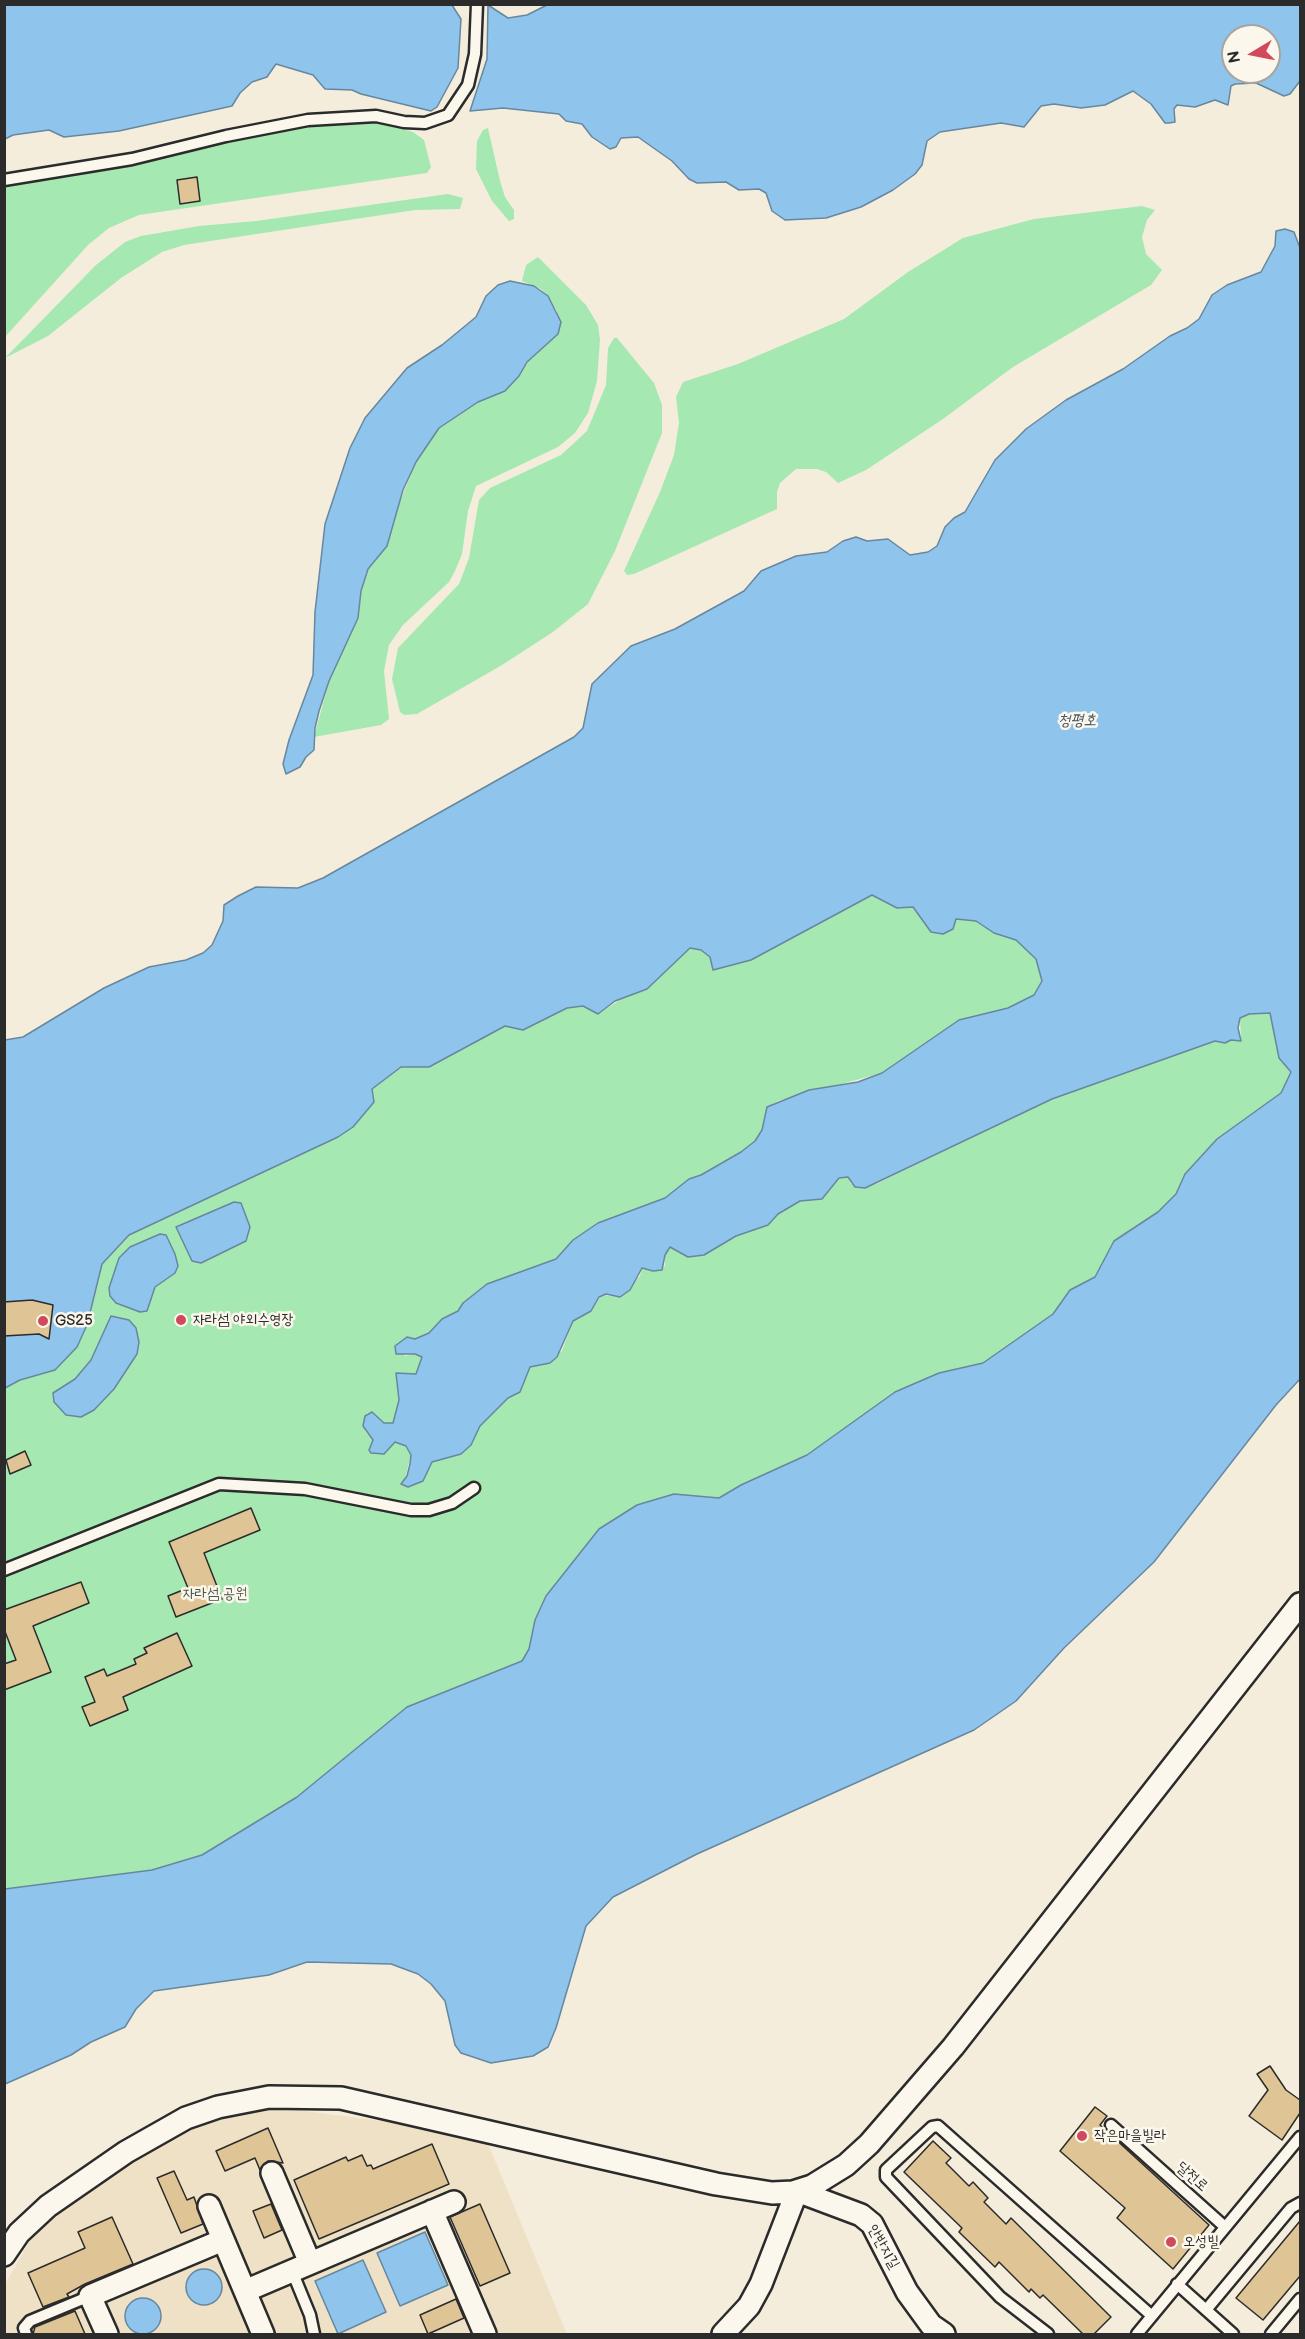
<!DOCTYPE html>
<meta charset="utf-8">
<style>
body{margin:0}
#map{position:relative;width:1305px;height:2339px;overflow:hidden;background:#f5eddb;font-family:"Balsamiq Sans",sans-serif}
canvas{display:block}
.frame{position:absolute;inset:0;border:6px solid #2b2b2b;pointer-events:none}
.north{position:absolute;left:1221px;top:24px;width:60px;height:60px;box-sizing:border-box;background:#fbf7ec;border:2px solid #a8a59f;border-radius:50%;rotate:260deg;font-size:16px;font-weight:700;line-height:24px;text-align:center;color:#2b2b2b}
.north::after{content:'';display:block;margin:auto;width:21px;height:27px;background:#d1495b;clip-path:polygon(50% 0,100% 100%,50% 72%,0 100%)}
</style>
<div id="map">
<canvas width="1305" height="2339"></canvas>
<div class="frame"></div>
<div class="north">N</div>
</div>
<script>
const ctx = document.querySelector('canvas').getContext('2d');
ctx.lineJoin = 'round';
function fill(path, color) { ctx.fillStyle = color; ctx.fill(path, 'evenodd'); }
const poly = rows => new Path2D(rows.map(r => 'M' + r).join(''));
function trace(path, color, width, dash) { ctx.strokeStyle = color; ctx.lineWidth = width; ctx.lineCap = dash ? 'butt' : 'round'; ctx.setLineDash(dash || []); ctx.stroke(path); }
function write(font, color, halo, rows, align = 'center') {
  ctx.font = font + ' "Balsamiq Sans","Poor Story",sans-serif'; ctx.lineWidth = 5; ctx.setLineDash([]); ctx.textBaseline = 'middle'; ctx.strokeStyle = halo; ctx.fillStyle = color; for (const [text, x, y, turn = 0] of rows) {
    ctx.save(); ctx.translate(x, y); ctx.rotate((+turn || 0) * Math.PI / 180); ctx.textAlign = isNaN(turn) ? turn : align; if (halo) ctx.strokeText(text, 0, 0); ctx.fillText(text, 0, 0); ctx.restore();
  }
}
fill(poly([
 [273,2107,484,2134,567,2334,5,2334,5,2284,41,2222,173,2128]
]), '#eee1c6');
fill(poly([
 [379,122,413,132,424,140,431,167,427,173,139,215,109,228,88,245,5,337,5,187,133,166,225,141,307,127],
 [488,128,500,181,505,197,514,210,514,219,509,221,492,201,476,169,477,141,483,130],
 [448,194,463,198,460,209,415,210,184,245,162,252,121,278,48,336,5,358,96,265,125,242,141,236,199,226,256,221],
 [1142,206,1155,210,1147,220,1142,237,1146,254,1162,270,1151,285,1013,367,943,419,866,470,838,483,826,472,817,469,796,469,780,483,777,492,777,509,634,574,627,575,624,571,660,492,674,455,679,423,676,397,683,382,738,364,844,319,908,272,963,238,1034,219],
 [538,257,586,305,598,325,600,340,597,381,588,413,575,433,558,447,476,486,468,511,462,554,455,571,449,582,403,625,389,645,384,671,389,719,381,725,314,737,329,681,357,618,361,591,368,569,377,559,416,462,439,428,478,402,505,391,519,376,527,362,558,334,557,311,548,296,541,289,522,281,526,265],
 [614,338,617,338,654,383,662,405,662,433,615,551,588,604,553,632,502,665,417,714,404,715,400,712,392,679,398,648,459,584,469,558,479,500,490,488,561,455,587,431,606,385,608,348],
 [872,895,897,908,913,907,943,934,953,929,955,919,976,921,994,933,1016,939,1036,959,1042,981,1034,996,1008,1008,959,1020,882,1073,778,1101,768,1107,762,1130,755,1141,741,1152,701,1175,689,1179,665,1198,618,1217,573,1240,556,1259,487,1284,463,1303,458,1311,442,1319,429,1333,415,1339,404,1356,415,1354,422,1357,417,1374,396,1373,399,1400,393,1423,384,1423,372,1412,367,1413,363,1423,365,1431,373,1440,371,1453,384,1454,395,1442,406,1446,411,1455,405,1479,408,1487,423,1481,432,1462,461,1454,471,1445,480,1426,508,1398,521,1390,530,1366,539,1366,562,1351,573,1321,588,1313,602,1295,619,1297,640,1276,642,1268,657,1271,665,1266,665,1255,670,1247,688,1257,704,1255,736,1236,768,1225,778,1214,800,1201,828,1192,839,1178,848,1177,851,1184,876,1184,1052,1099,1215,1041,1225,1043,1231,1040,1241,1041,1240,1018,1249,1014,1270,1013,1279,1058,1291,1072,1281,1093,1217,1139,1185,1174,1176,1194,1158,1212,1114,1241,1095,1277,1070,1290,1053,1314,983,1363,939,1373,846,1428,807,1455,741,1485,719,1498,599,1529,535,1620,529,1649,523,1661,495,1674,202,1855,152,1870,5,1889,5,1388,20,1380,55,1370,87,1325,102,1264,129,1235,338,1137,353,1127,373,1102,372,1089,401,1067,429,1067,505,1026,524,1030,567,1008,583,1006,598,1014,668,969,690,948,701,950,710,957,733,963,751,960]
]), '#a6e8b1');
const water = poly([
 [549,4,1300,5,1300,81,1290,94,1284,96,1256,83,1235,84,1231,86,1228,105,1215,100,1195,107,1177,105,1174,109,1175,122,1169,123,1165,123,1151,104,1133,91,1105,105,1081,108,1054,104,1041,106,1024,127,1001,123,940,132,927,141,922,165,915,174,893,190,861,207,826,218,785,220,772,211,766,193,759,189,739,190,726,182,697,183,689,179,672,161,638,137,621,138,616,147,610,149,592,137,582,124,566,121,559,114,503,108,470,111,487,59,488,5,508,18,527,15,549,4],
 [1233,36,1269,36,1269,72,1233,72,1233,36],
 [452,5,461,19,458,68,437,107,431,111,361,94,352,90,325,89,313,75,276,64,267,77,252,82,240,93,232,106,119,131,64,137,49,130,13,135,5,139,5,5,452,5],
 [1285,229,1294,232,1300,248,1300,1379,1276,1405,1154,1562,1064,1648,1016,1701,974,1730,697,1854,613,1897,586,1926,556,2028,548,2047,533,2056,491,2063,461,2053,455,2045,445,2001,431,1984,418,1974,391,1964,307,1962,269,1975,154,1991,136,2009,125,2027,91,2042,71,2055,5,2084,5,1889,152,1870,202,1855,297,1797,407,1707,522,1661,529,1649,535,1620,546,1596,599,1529,637,1505,674,1494,719,1498,741,1485,807,1455,895,1392,939,1373,983,1363,1053,1314,1070,1290,1095,1277,1114,1241,1158,1212,1176,1194,1185,1174,1217,1139,1281,1093,1291,1072,1279,1058,1270,1013,1249,1014,1240,1018,1238,1028,1241,1041,1231,1040,1225,1043,1215,1041,1052,1099,865,1188,855,1187,848,1177,839,1178,822,1199,800,1201,778,1214,768,1225,736,1236,704,1255,688,1257,670,1247,665,1255,662,1270,653,1271,642,1268,630,1290,620,1297,606,1294,599,1297,591,1311,573,1321,557,1357,550,1363,530,1367,520,1392,508,1398,480,1426,471,1445,461,1454,432,1462,423,1481,408,1487,401,1484,407,1476,410,1464,411,1455,406,1446,395,1442,384,1454,371,1453,369,1450,373,1440,363,1426,365,1416,372,1412,384,1423,393,1423,399,1400,396,1373,416,1374,422,1357,415,1354,396,1354,395,1346,407,1337,415,1339,429,1333,442,1319,458,1311,463,1303,487,1284,556,1259,573,1240,598,1223,665,1198,689,1179,701,1175,741,1152,755,1141,762,1130,767,1107,809,1090,858,1082,882,1073,959,1020,1008,1008,1034,995,1042,981,1036,959,1016,940,994,933,976,921,956,919,953,929,943,934,931,932,913,907,897,908,872,895,751,960,713,970,710,957,701,950,690,948,647,989,615,1001,598,1014,583,1006,567,1008,523,1030,505,1026,429,1067,401,1067,372,1089,374,1102,353,1127,338,1137,129,1235,102,1264,87,1325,77,1347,55,1370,20,1380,5,1388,5,1040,23,1037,104,988,149,967,186,960,203,953,212,945,223,921,224,905,238,896,256,887,298,888,323,878,574,737,583,728,592,684,631,646,675,629,744,591,761,571,796,556,827,552,843,541,856,537,867,541,888,539,910,555,928,552,937,546,945,527,954,518,965,512,995,460,1026,429,1066,400,1123,369,1170,336,1187,328,1199,319,1212,295,1227,285,1261,272,1275,246,1276,231,1285,229],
 [510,281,534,286,548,296,561,322,558,334,527,362,519,376,505,391,478,402,439,428,416,462,403,490,387,546,368,569,361,591,358,618,329,681,319,711,315,728,314,750,306,757,300,767,286,774,283,764,289,740,313,675,315,612,325,524,350,448,365,418,407,368,442,345,476,317,486,296,498,285,510,281],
 [234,1202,241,1203,250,1227,246,1241,201,1263,192,1261,176,1227,234,1202],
 [160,1234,166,1235,175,1254,178,1266,175,1273,155,1287,147,1311,140,1312,116,1303,110,1296,109,1288,119,1258,130,1247,160,1234],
 [111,1316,129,1320,136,1328,139,1342,137,1354,114,1389,94,1410,81,1417,66,1415,54,1402,53,1393,75,1379,91,1360,111,1316],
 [425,2232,448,2285,400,2306,377,2253,425,2232],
 [363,2260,386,2312,338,2334,315,2281,363,2260],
 '186 2287a18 18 0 1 1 36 0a18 18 0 1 1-36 0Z',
 '125 2316a18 18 0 1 1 36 0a18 18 0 1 1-36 0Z'
]);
fill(water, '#8fc4ed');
trace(water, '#67879f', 1.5);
const building = poly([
 [197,177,200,201,180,204,177,180,197,177],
 [32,1300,53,1305,49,1339,39,1334,4,1336,4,1302,32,1300],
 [25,1451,31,1465,10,1474,6,1460,25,1451],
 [251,1508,260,1530,204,1553,222,1599,176,1617,168,1596,188,1588,169,1542,251,1508],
 [81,1582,89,1603,33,1626,51,1672,4,1690,4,1664,16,1660,4,1629,4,1610,81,1582],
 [177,1633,192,1666,123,1697,128,1710,90,1726,82,1707,95,1702,85,1677,104,1669,107,1676,136,1664,134,1659,147,1653,144,1648,177,1633],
 [1270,2066,1286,2090,1300,2100,1300,2113,1282,2140,1249,2116,1268,2090,1257,2074,1270,2066],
 [1095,2107,1107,2116,1100,2125,1209,2225,1173,2269,1117,2218,1125,2208,1060,2151,1095,2107],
 [268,2128,283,2163,268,2161,260,2170,255,2158,225,2171,216,2151,268,2128],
 [933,2141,951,2158,946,2163,969,2186,973,2182,988,2198,984,2202,1006,2224,1011,2218,1111,2317,1094,2334,1083,2334,1043,2295,1040,2298,1031,2289,1029,2292,999,2262,995,2267,959,2232,962,2228,904,2172,933,2141],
 [432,2144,449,2184,319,2239,294,2180,346,2157,348,2161,362,2155,367,2166,371,2165,373,2169,432,2144],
 [174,2171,187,2200,194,2197,203,2224,181,2233,157,2178,174,2171],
 [271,2204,282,2230,264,2238,253,2211,271,2204],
 [480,2204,510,2273,480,2286,450,2217,480,2204],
 [112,2217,133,2264,85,2284,67,2294,69,2297,43,2307,28,2273,85,2248,78,2232,112,2217],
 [1300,2221,1300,2276,1263,2320,1236,2298,1300,2221],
 [456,2299,464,2318,428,2334,420,2315,456,2299],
 [75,2311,85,2334,33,2334,35,2327,75,2311]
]);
fill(building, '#dfc595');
trace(building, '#2b2b2b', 1.5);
const service = poly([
 [4,180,132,159,226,136,308,120,376,116,404,122,425,123,448,115,468,85,475,54,477,4],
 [4,1570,219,1484,305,1489,411,1510,429,1510,452,1503,474,1488],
 [1111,2125,1225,2227],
 [292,2271,310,2315,314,2334],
 [1177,2284,1233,2334],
 [1206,2310,1291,2208,1300,2203],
 [26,2334,24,2328,30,2321,90,2296],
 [1048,2334,1000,2297,886,2177,886,2170,932,2127,938,2126,1152,2316],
 [1137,2334,1300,2137],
 [1271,2334,1300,2299]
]);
const minor = poly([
 [272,2173,310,2263],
 [209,2206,263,2334],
 [432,2211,485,2334],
 [4,2255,19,2233,48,2206,126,2152,186,2118,218,2107,269,2097,341,2098,716,2184,772,2193,793,2192,812,2186,846,2165,869,2144,953,2047,1300,1604],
 [245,2291,454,2202],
 [107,2334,90,2296,223,2240],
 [723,2334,749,2306,761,2284,797,2191,861,2215,872,2224,907,2292,931,2325,944,2334]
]);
trace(service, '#2b2b2b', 15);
trace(minor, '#2b2b2b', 26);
trace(service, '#fbf7ec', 10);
trace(minor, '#fbf7ec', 21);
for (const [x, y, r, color] of [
 [181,1320,6,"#d1495b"],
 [43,1321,6,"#d1495b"],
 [1082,2136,6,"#d1495b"],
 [1171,2242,6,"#d1495b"]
]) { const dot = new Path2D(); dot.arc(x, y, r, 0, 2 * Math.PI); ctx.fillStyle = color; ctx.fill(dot); trace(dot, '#fbf7ec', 2); }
write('15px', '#2b2b2b', '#fbf7ec', [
 ["자라섬 야외수영장",193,1320],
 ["GS25",55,1321],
 ["작은마을빌라",1094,2136],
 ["오성빌",1183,2242]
], 'left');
write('15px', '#4a5a4c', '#fbf7ec', [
 ["자라섬 공원",215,1594]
]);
write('15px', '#2b2b2b', '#fbf7ec', [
 ["달전로",1192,2177,42],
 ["안반지길",883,2247,60]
]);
write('italic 16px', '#495965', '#fbf7ec', [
 ["청평호",1077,721]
]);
</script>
